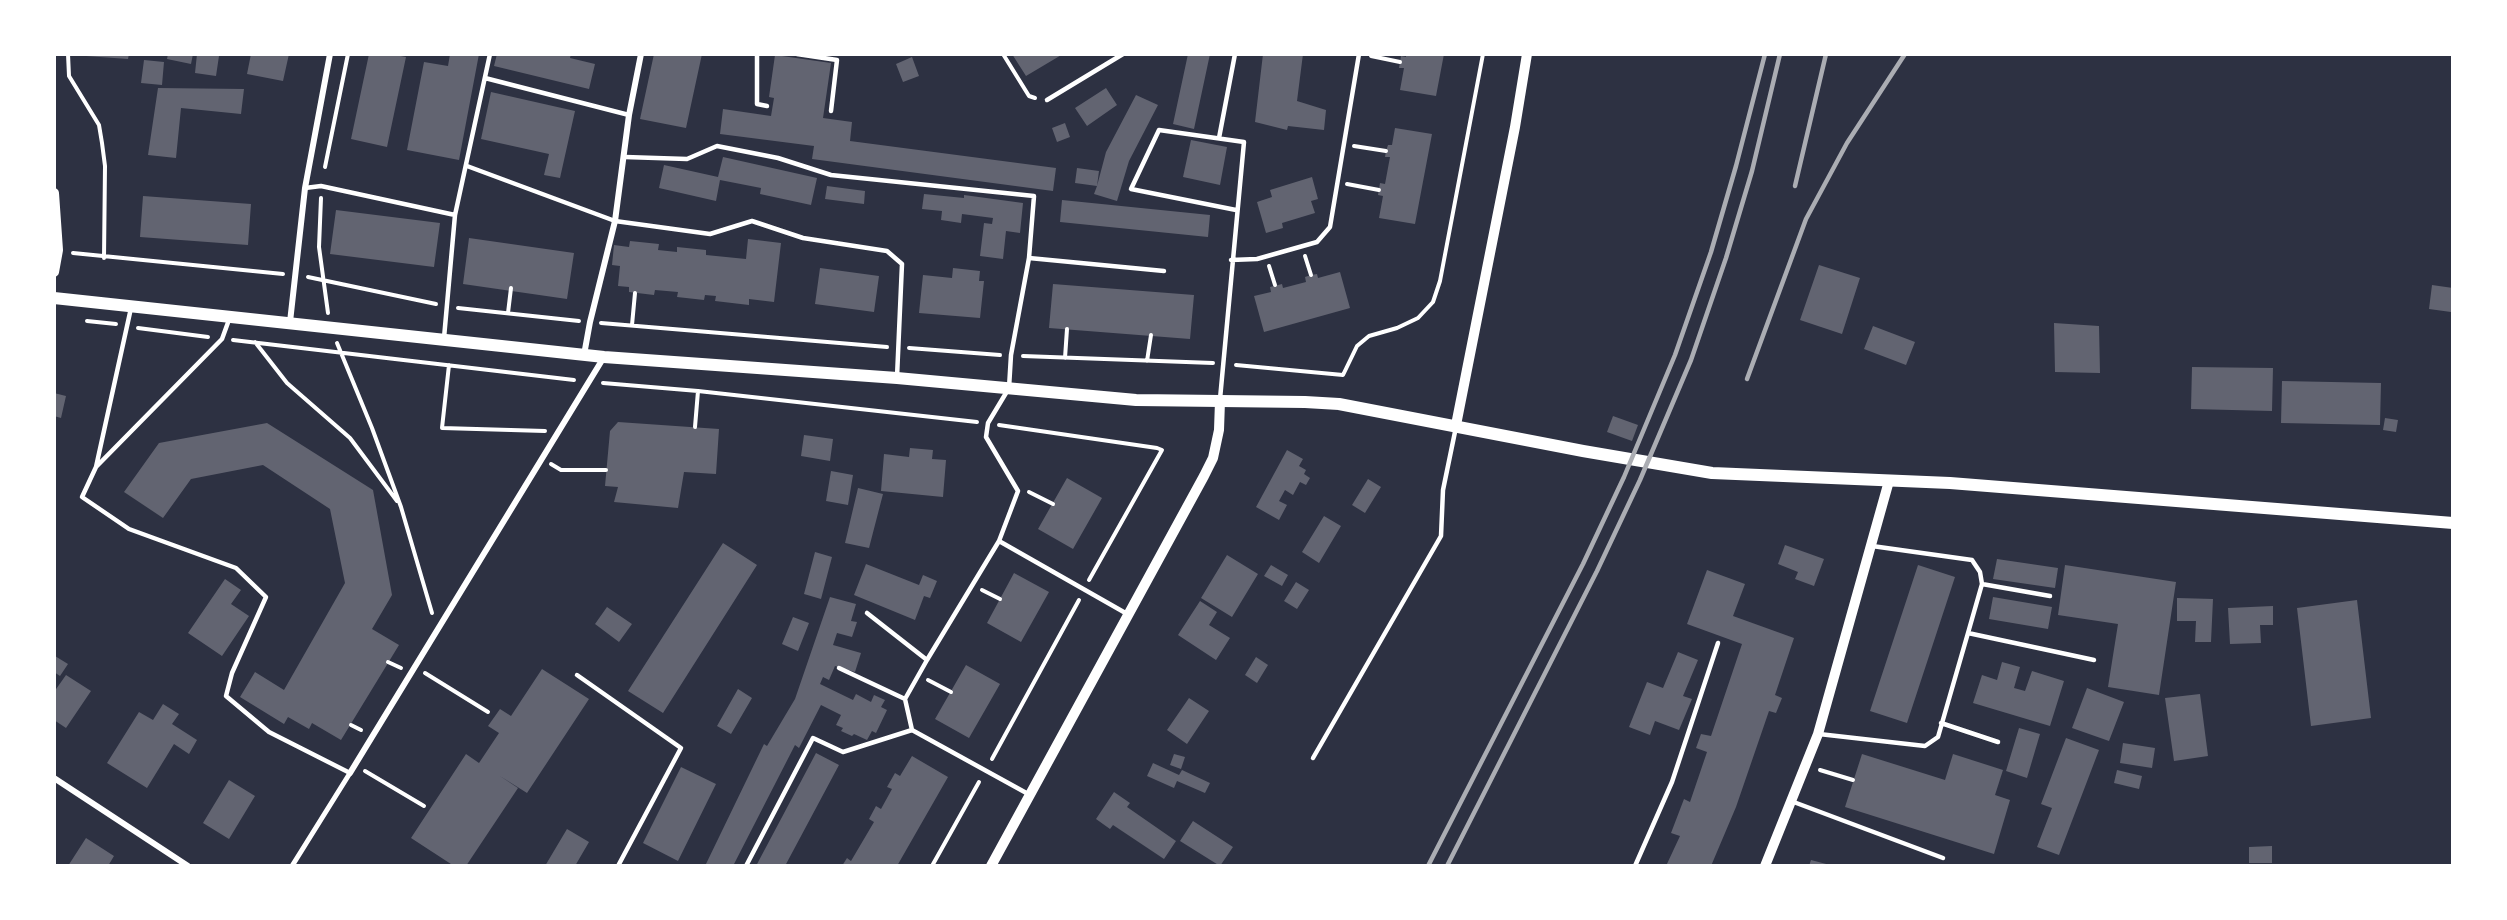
<!DOCTYPE html>
<style>
body{margin:0}
#map{position:relative;width:2507px;height:920px;overflow:hidden;background:#2d3142;font-family:Roboto,sans-serif}
canvas{display:block}
.frame{position:absolute;inset:0;border:56px solid #fff;pointer-events:none}
</style>
<div id="map">
<canvas width="2507" height="920"></canvas>
<div class="frame"></div>
</div>
<script>
const ctx = document.querySelector('canvas').getContext('2d');
ctx.lineJoin = 'round';
function fill(path, color) { ctx.fillStyle = color; ctx.fill(path, 'evenodd'); }
const poly = rows => new Path2D(rows.map(r => 'M' + r).join(''));
function trace(path, color, width, dash) { ctx.strokeStyle = color; ctx.lineWidth = width; ctx.lineCap = dash ? 'butt' : 'round'; ctx.setLineDash(dash || []); ctx.stroke(path); }
fill(poly([
 [87,54,129,54,128,59,86,56],
 [168,54,193,54,191,64,167,59],
 [197,54,219,56,216,76,195,73],
 [251,54,289,54,283,81,247,74],
 [369,54,390,54,406,57,387,147,351,139],
 [450,54,479,54,459,160,407,150,424,62,448,66],
 [497,54,571,54,570,58,595,64,589,89,494,66],
 [654,54,702,54,686,128,640,119],
 [1012,54,1063,54,1026,76],
 [1188,54,1210,54,1194,129,1173,124],
 [1263,54,1303,54,1297,101,1326,110,1324,130,1288,126,1287,130,1255,122],
 [1406,54,1444,54,1436,96,1400,90,1404,68,1399,68,1401,56,1406,57],
 [775,55,831,63,823,118,852,122,850,141,1056,168,1053,191,812,159,814,146,720,134,723,109,771,116,774,98,769,97],
 [912,57,919,76,903,82,896,64],
 [144,60,164,62,162,85,141,83],
 [158,88,244,89,241,114,181,108,176,158,148,155],
 [1106,88,1117,105,1087,126,1075,108],
 [491,92,575,111,560,178,544,175,549,154,481,139],
 [1136,95,1158,105,1129,161,1117,201,1094,194,1097,186,1075,183,1077,168,1099,171,1097,186,1106,152],
 [1065,123,1070,137,1057,142,1052,128],
 [1395,128,1432,134,1415,224,1379,218,1383,196,1378,195,1380,183,1385,184,1390,157,1385,157,1386,151,1388,145,1392,145],
 [1191,140,1227,147,1220,185,1183,177],
 [723,157,817,178,811,205,760,194,761,188,720,180,716,201,659,188,664,165,718,177],
 [1312,177,1318,199,1311,201,1315,213,1282,223,1283,228,1266,233,1257,202,1272,197,1270,190],
 [827,186,865,191,864,204,825,199],
 [924,194,964,198,964,195,1023,203,1020,233,1006,231,1003,259,980,256,984,223,992,224,993,218,962,214,961,223,941,220,942,211,922,209],
 [143,196,251,204,248,245,140,237],
 [1062,200,1210,215,1208,237,1060,222],
 [336,210,440,223,434,267,330,254],
 [469,238,574,253,567,299,463,284],
 [748,239,781,243,774,302,749,299,749,305,715,301,716,296,705,295,704,300,677,297,678,292,655,290,654,295,629,292,629,287,618,286,620,266,612,265,614,245,629,247,630,241,659,244,658,250,677,252,677,247,706,250,706,255,746,259],
 [1819,265,1860,278,1842,334,1800,320],
 [820,268,879,276,874,312,815,304],
 [953,268,980,271,979,281,984,281,980,318,919,313,923,275,952,278],
 [1340,272,1350,308,1264,332,1254,296,1271,292,1270,287,1282,284,1283,288,1306,282,1305,277,1311,275,1317,274,1318,278],
 [1053,284,1194,295,1190,339,1049,328],
 [2432,285,2453,288,2451,312,2429,309],
 [2054,323,2099,326,2100,373,2055,372],
 [1873,326,1915,342,1906,365,1864,349],
 [2192,367,2273,368,2272,411,2191,409],
 [2282,381,2381,383,2380,425,2281,423],
 [54,393,66,396,61,418,54,416],
 [1613,416,1638,425,1632,441,1607,432],
 [2385,418,2398,420,2396,432,2383,430],
 [618,422,719,429,716,474,684,472,678,508,614,502,618,487,605,486,610,431],
 [267,423,373,490,392,595,372,629,399,645,341,740,312,723,309,729,288,717,284,724,240,697,255,672,284,690,345,583,330,509,263,465,191,479,163,518,124,492,159,443],
 [804,435,833,439,830,461,801,456],
 [910,448,933,450,932,459,946,460,943,497,881,491,884,454,909,457],
 [1287,450,1303,459,1299,466,1306,470,1304,474,1310,478,1306,485,1300,482,1293,495,1285,490,1279,501,1287,505,1279,520,1256,507],
 [831,471,853,475,848,505,826,501],
 [1067,478,1102,498,1073,549,1038,529],
 [1368,479,1381,487,1365,513,1352,505],
 [858,488,883,494,869,548,845,543],
 [1324,516,1341,526,1319,563,1302,552],
 [723,543,757,565,663,713,628,691],
 [1785,545,1824,559,1814,586,1795,579,1798,572,1778,564],
 [815,552,832,557,821,599,804,594],
 [1227,555,1258,574,1232,617,1201,598],
 [1997,559,2058,568,2055,588,1993,579],
 [866,564,919,585,923,575,937,581,930,598,924,596,915,620,854,595],
 [1271,565,1288,575,1282,586,1264,576],
 [1918,565,1955,577,1907,723,1870,711],
 [2065,565,2176,582,2159,695,2108,687,2118,624,2058,615],
 [1707,570,1745,584,1733,616,1794,638,1775,695,1782,698,1776,713,1769,711,1736,807,1711,866,1666,866,1680,836,1671,833,1684,799,1690,802,1707,752,1696,748,1701,734,1711,736,1742,644,1687,624],
 [1014,573,1049,592,1021,642,987,623],
 [225,579,241,590,231,604,249,616,222,656,188,633],
 [1296,582,1309,590,1297,609,1284,601],
 [830,597,856,604,851,621,857,622,852,637,837,633,833,645,861,653,855,672,835,666,829,680,823,677,820,684,853,700,856,694,871,702,874,695,885,700,881,707,887,710,876,733,872,731,867,740,854,734,852,736,841,731,843,728,836,725,841,715,821,705,799,748,795,745,733,866,705,866,764,744,767,746,795,699],
 [1993,597,2052,607,2048,629,1989,619],
 [2177,598,2213,599,2211,642,2195,642,2196,621,2177,621],
 [2357,600,2371,718,2311,726,2297,608],
 [1200,601,1217,612,1209,625,1230,638,1216,660,1178,635],
 [2273,606,2273,625,2260,625,2261,643,2230,644,2228,608],
 [607,607,632,624,619,642,595,624],
 [793,617,809,623,798,651,782,644],
 [1678,652,1698,660,1683,696,1692,699,1679,730,1655,721,1650,735,1629,727,1647,682,1663,688],
 [55,656,68,664,60,676,54,672],
 [1256,657,1268,665,1257,683,1245,675],
 [2002,662,2020,667,2014,688,2025,691,2032,671,2064,681,2050,726,1973,703,1982,675,1997,680],
 [966,665,1000,684,969,738,935,719],
 [542,669,589,699,527,793,500,776,518,788,466,866,454,866,411,838,466,754,479,763,499,733,488,726,500,709,511,716],
 [66,675,91,691,66,728,54,720,54,692],
 [2087,688,2124,702,2109,741,2072,728],
 [738,689,752,698,731,734,717,726],
 [2200,694,2208,756,2174,761,2165,698],
 [1189,698,1209,711,1187,744,1167,730],
 [163,704,179,714,172,724,197,740,189,754,174,744,147,788,107,763,139,712,153,720],
 [2019,728,2040,734,2027,778,2006,771],
 [2066,738,2099,750,2059,855,2037,847,2052,808,2041,804],
 [2123,743,2155,748,2152,768,2120,763],
 [816,753,839,765,785,866,756,866],
 [1174,754,1185,757,1181,769,1170,765],
 [1862,754,1945,780,1953,754,2003,770,1995,795,2010,800,1994,854,1845,807],
 [912,756,948,777,897,866,842,866,847,858,851,861,874,822,869,819,876,806,881,809,892,789,887,787,895,773,900,776],
 [1153,763,1179,775,1182,770,1210,783,1205,793,1177,781,1174,788,1147,776],
 [681,767,716,784,678,861,643,843],
 [2117,770,2142,776,2139,789,2114,783],
 [229,780,255,796,229,839,203,823],
 [1114,792,1130,803,1127,807,1176,841,1164,859,1113,825,1110,829,1096,819],
 [1193,821,1233,847,1220,866,1180,841],
 [567,829,589,842,575,866,545,866],
 [86,838,114,856,108,866,68,866],
 [2272,846,2272,863,2249,863,2249,847],
 [1811,860,1830,865,1830,866,1809,866]
]), '#626471');
trace(poly([
 [68,54,69,76,99,125,102,143,105,166,104,258],
 [1003,54,1029,96,1035,98],
 [1371,56,1400,62],
 [1354,146,1386,151],
 [325,167,348,54],
 [1347,184,1379,190],
 [321,198,319,247,328,313],
 [73,253,283,274],
 [1305,256,1311,275],
 [1269,266,1275,285],
 [308,277,436,304],
 [458,308,579,321],
 [508,313,511,288],
 [87,321,116,324],
 [601,323,887,347],
 [632,325,635,293],
 [138,328,208,337],
 [233,340,574,380],
 [255,342,287,383,350,438,397,501],
 [337,343,372,428,401,507,432,613],
 [909,348,1000,355],
 [1023,356,1213,363],
 [1065,358,1067,329],
 [1147,361,1151,335],
 [449,365,442,428,545,431],
 [1236,365,1343,375,1357,346,1369,336,1397,328,1418,318,1433,302,1440,281,1483,54],
 [603,383,698,391,977,422],
 [999,425,1157,448,1162,450,1089,580],
 [695,427,698,391],
 [551,464,561,470,606,470],
 [1029,492,1053,504],
 [982,590,1000,599],
 [388,662,401,668],
 [425,673,488,712],
 [928,680,951,692],
 [351,725,361,730],
 [992,759,1079,600],
 [1820,770,1853,780],
 [365,771,424,806],
 [932,866,979,782]
]), '#fff', 4);
trace(poly([
 [757,54,757,104,767,106],
 [797,54,837,60,831,111],
 [485,78,629,115],
 [1047,100,1123,54],
 [1219,138,1235,54],
 [625,157,687,159,717,146,778,158,831,175,1034,196,1029,258,1011,355,1009,388,988,423,986,437,1018,491,999,541,1129,615],
 [467,166,615,221,710,234,752,221,803,238,887,251,902,264,897,377],
 [305,188,321,186,455,215,490,54],
 [1029,258,1164,271],
 [1231,260,1257,259,1317,242,1330,227,1359,54],
 [230,317,222,339,96,467,82,497,129,529,236,568,266,597,232,673,226,696,269,732,350,773],
 [444,338,455,215],
 [1220,399,1244,142,1159,130,1131,189,1236,210],
 [96,467,131,308],
 [1982,584,2050,596],
 [867,613,927,660,905,699],
 [1968,633,2094,660],
 [927,660,999,541],
 [839,668,905,699,912,730],
 [577,675,681,748,618,866],
 [1941,723,1998,742],
 [1819,734,1925,746,1938,737,1968,633,1982,584,1980,572,1972,560,1872,546],
 [1313,758,1441,536,1443,490,1456,427],
 [1791,801,1943,858],
 [746,866,813,738,843,752,912,730,1030,795],
 [1635,866,1672,782,1718,643]
]), '#fff', 4.5);
trace(poly([
 [292,866,350,773]
]), '#fff', 5);
trace(poly([
 [290,322,305,188,330,54],
 [584,355,590,322,615,221,629,115,641,54],
 [350,773,604,357],
 [54,778,188,866]
]), '#fff', 6);
trace(poly([
 [54,193,58,250,54,272],
 [1456,425,1515,127,1527,54],
 [991,866,1204,476,1213,458,1219,430,1220,401],
 [1765,866,1818,734,1889,481]
]), '#fff', 10);
trace(poly([
 [54,298,604,357,897,378,1136,400,1305,402,1339,404,1583,451,1712,473,1950,483,2453,523]
]), '#fff', 12);
trace(poly([
 [1795,186,1826,54],
 [1747,379,1806,219,1847,143,1905,54],
 [1428,866,1583,564,1624,477,1675,355,1711,252,1736,166,1765,54],
 [1447,866,1597,571,1640,480,1691,360,1726,258,1752,171,1780,54]
]), '#abadb3', 4.5);
</script>
